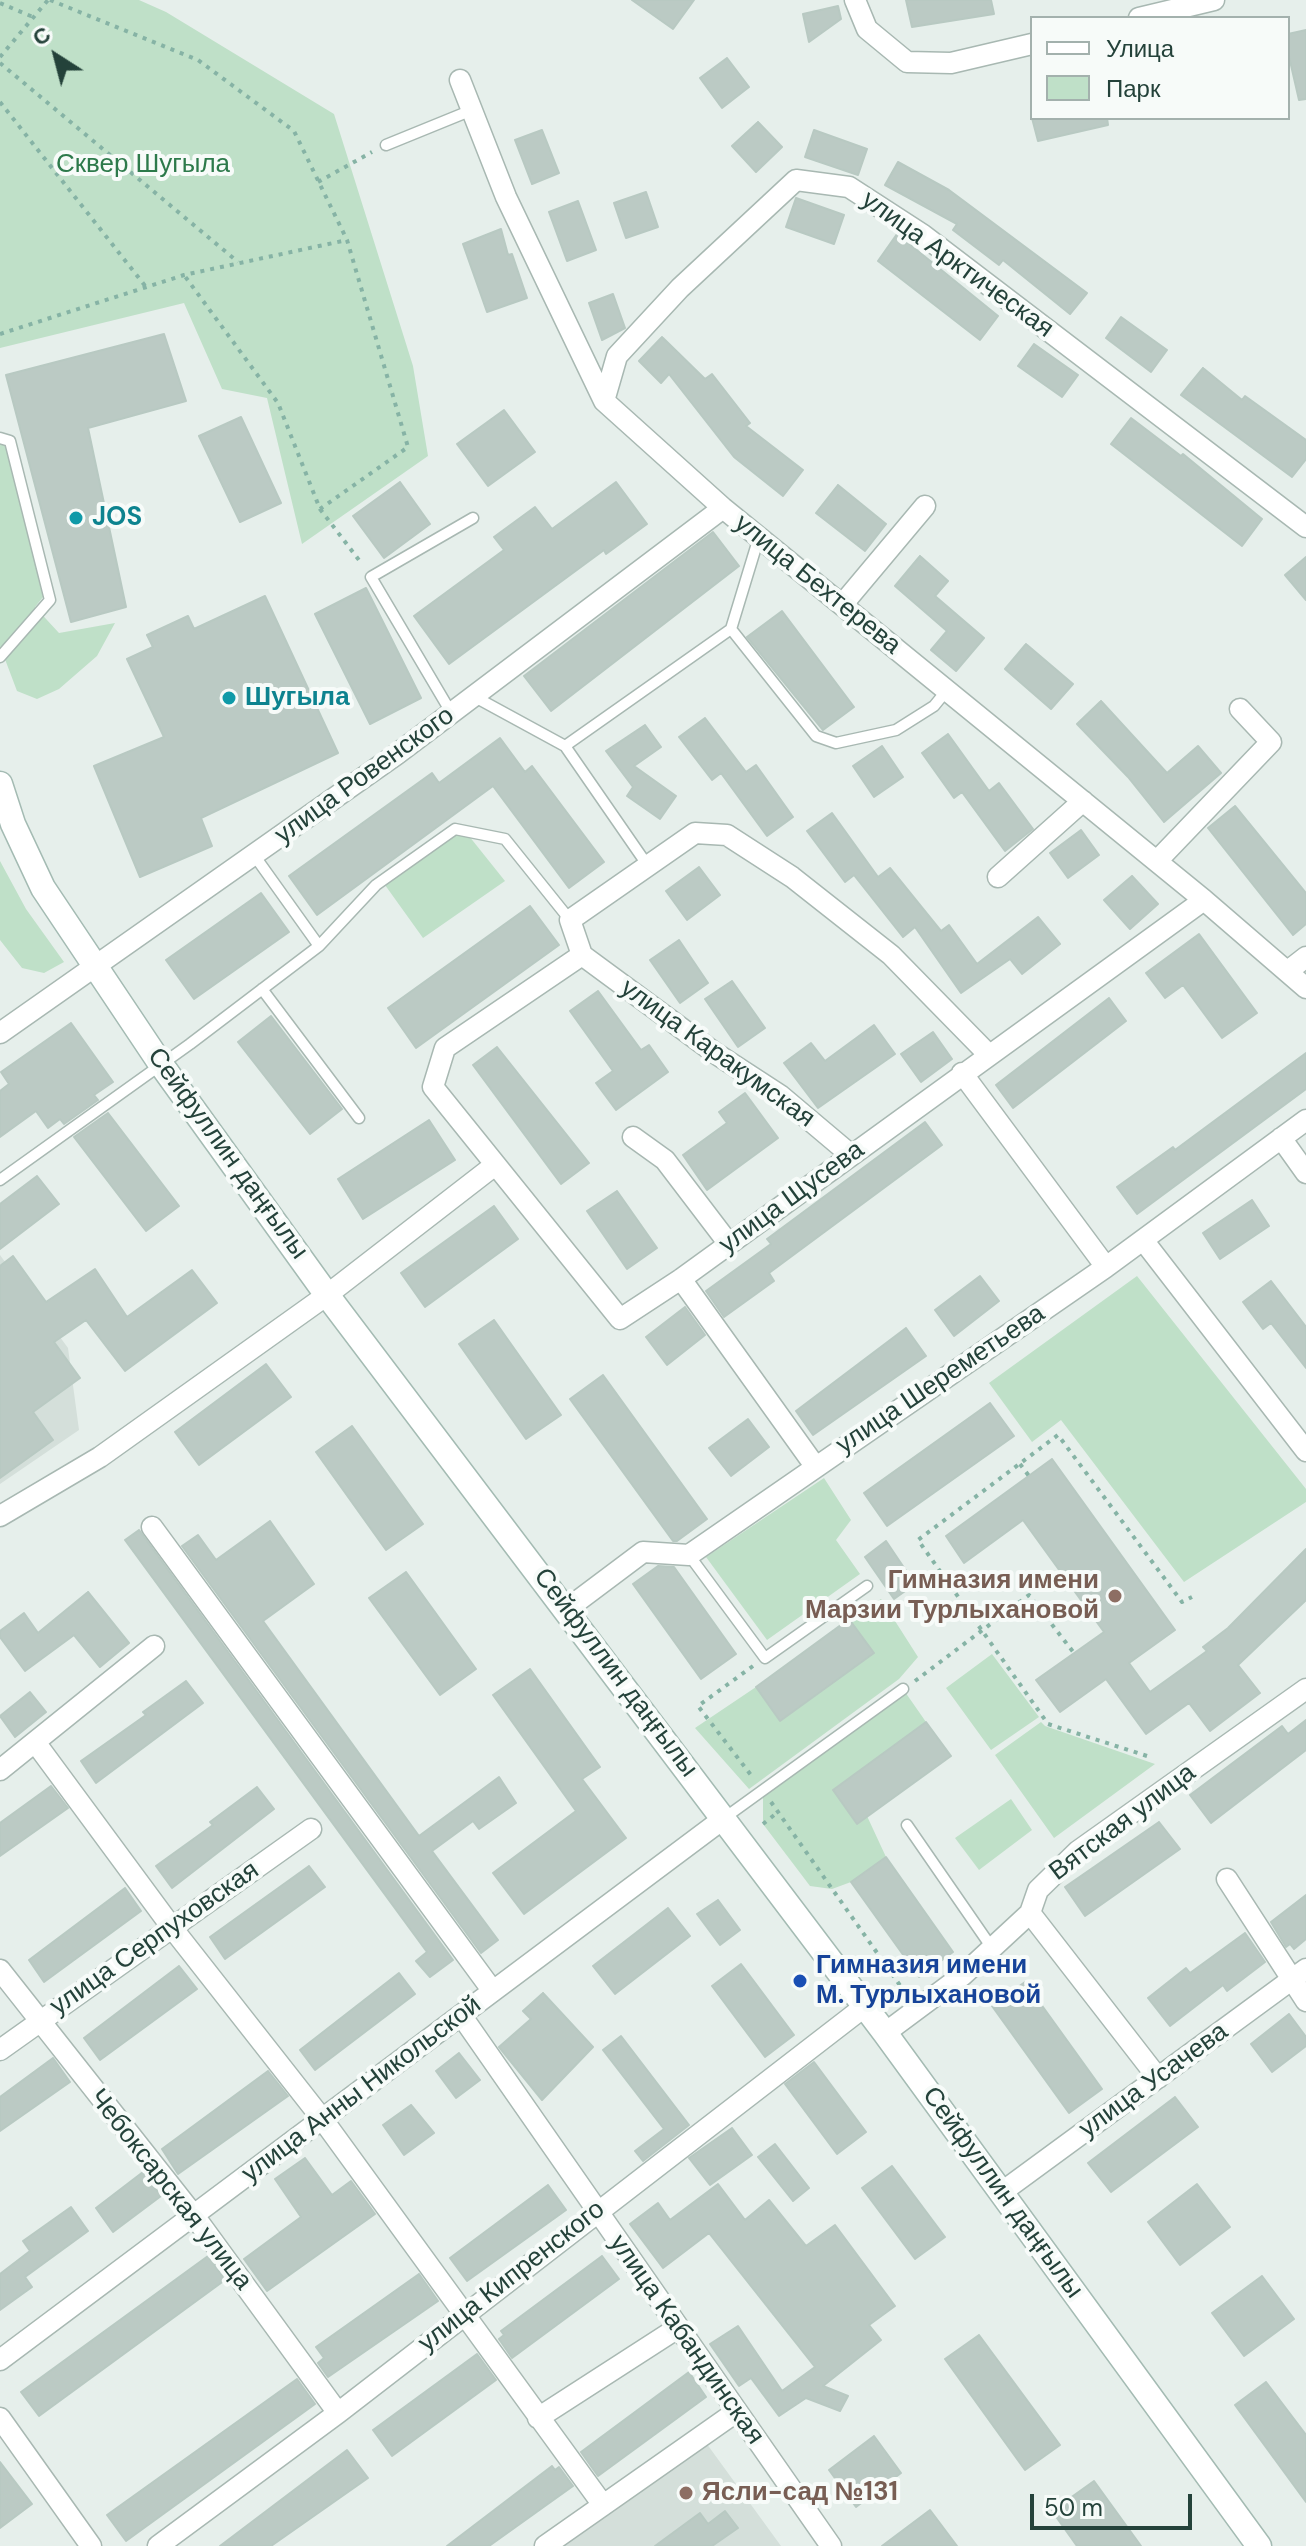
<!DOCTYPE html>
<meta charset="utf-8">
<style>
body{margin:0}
#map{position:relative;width:1306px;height:2546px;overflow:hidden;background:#e6efeb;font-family:"DM Sans",sans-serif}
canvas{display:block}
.legend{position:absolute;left:1030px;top:16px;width:260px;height:104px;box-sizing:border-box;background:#f7fbf9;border:2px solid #a3b1ad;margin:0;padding:10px 14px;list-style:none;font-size:24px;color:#24423a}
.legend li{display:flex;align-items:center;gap:16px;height:40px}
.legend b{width:40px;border:2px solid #a3b1ad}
.north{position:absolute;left:16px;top:16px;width:80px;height:80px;-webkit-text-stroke:6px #f7fbf9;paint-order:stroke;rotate:324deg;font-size:22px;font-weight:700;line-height:32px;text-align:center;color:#24423a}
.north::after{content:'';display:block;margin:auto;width:28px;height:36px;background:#24423a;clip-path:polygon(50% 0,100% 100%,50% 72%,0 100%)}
.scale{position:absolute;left:1030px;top:2494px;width:162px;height:36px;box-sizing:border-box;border:4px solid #24423a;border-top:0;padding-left:10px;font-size:24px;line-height:28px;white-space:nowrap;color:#24423a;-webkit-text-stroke:6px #f7fbf9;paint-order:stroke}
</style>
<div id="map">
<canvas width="1306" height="2546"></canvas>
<ul class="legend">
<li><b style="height:10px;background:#fff"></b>Улица</li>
<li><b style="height:22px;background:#bfe0c8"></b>Парк</li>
</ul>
<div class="north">С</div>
<div class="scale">50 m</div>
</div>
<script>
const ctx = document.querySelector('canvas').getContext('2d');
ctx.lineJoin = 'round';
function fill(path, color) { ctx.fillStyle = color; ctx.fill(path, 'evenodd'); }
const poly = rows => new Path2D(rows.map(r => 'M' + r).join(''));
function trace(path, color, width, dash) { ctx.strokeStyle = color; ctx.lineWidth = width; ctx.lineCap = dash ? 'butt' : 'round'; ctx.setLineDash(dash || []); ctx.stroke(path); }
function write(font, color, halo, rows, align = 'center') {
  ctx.font = font + ' "DM Sans",sans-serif'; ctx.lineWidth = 8; ctx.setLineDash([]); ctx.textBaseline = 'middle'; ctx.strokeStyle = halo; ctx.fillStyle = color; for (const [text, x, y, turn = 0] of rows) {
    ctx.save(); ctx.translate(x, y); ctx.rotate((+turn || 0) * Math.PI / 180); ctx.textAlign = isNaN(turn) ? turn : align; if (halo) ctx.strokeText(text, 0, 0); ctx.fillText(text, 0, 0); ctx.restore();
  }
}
fill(poly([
 [0,1255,68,1348,79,1430,0,1484],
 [704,2440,781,2546,558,2546]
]), '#d4dfda');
fill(poly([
 [0,0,139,0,166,12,334,114,413,366,428,456,302,544,267,398,222,389,184,303,0,348],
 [0,444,6,446,43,597,35,607,59,633,115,623,97,656,59,689,37,699,17,691,0,646],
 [456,834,469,836,505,881,423,938,385,885],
 [0,861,26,909,64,962,44,973,22,968,0,940],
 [1137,1276,1306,1489,1306,1502,1184,1582,1061,1420,1032,1442,989,1383],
 [824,1478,851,1520,836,1540,860,1574,767,1640,706,1557],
 [881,1599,918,1657,899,1679,749,1789,695,1728,756,1687,781,1720,873,1654,849,1619],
 [992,1654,1039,1717,991,1750,946,1688],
 [903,1689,926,1722,833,1790,857,1823,867,1816,886,1857,851,1882,832,1889,810,1886,763,1824,763,1790],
 [1041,1722,1045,1726,1155,1764,1054,1838,995,1755],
 [1011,1799,1032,1830,979,1870,955,1838]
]), '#bfe0c8');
const building = poly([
 [632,0,694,0,673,29,632,0],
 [906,0,991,0,994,14,912,27,906,0],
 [838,6,841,19,809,42,803,14,838,6],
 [1306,30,1306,99,1299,100,1288,52,1288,34,1306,30],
 [727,58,749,87,722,108,700,78,727,58],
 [1032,118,1107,118,1108,125,1038,141,1032,118],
 [758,122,782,147,756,172,732,146,758,122],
 [542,130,559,173,532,184,515,140,542,130],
 [814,130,867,149,858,175,805,157,814,130],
 [898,162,949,190,1087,293,1070,314,1003,260,999,265,953,230,957,224,885,185,898,162],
 [646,192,658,227,626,238,614,203,646,192],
 [796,198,844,215,834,244,786,227,796,198],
 [578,201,596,250,567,261,549,212,578,201],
 [501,229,508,255,512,254,527,298,487,312,463,244,501,229],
 [897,234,998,316,980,340,878,261,897,234],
 [613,294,625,328,602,340,589,303,613,294],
 [1121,317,1167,350,1151,372,1106,338,1121,317],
 [164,334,186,401,88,428,126,607,71,622,6,375,164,334],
 [662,337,705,379,712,374,750,423,746,426,803,470,783,496,734,457,669,374,661,383,639,361,662,337],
 [1034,344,1078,375,1062,397,1018,366,1034,344],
 [1203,368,1242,400,1245,396,1306,440,1306,459,1292,477,1181,395,1203,368],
 [504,410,535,452,488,486,457,444,504,410],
 [241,417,281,503,240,522,199,436,241,417],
 [1131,418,1181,456,1183,454,1262,519,1242,546,1111,444,1131,418],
 [400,482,430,524,384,558,353,516,400,482],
 [616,482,647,524,606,554,604,550,449,664,414,616,504,550,494,537,535,507,552,529,616,482],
 [838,485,886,524,865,551,816,513,838,485],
 [713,532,739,566,551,711,524,676,713,532],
 [920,556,948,581,935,596,984,638,956,671,931,650,947,631,895,586,920,556],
 [1306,557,1306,600,1285,575,1306,557],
 [366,588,421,698,370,724,315,614,366,588],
 [265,596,338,753,201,818,212,846,140,877,94,766,164,737,127,659,153,647,147,635,188,616,194,629,265,596],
 [782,611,854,707,823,730,747,637,782,611],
 [1026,644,1073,684,1051,709,1005,669,1026,644],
 [1101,701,1167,773,1198,746,1221,773,1164,822,1128,777,1077,724,1101,701],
 [705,718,746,772,756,765,793,817,767,836,721,773,712,780,679,737,705,718],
 [645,725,661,747,634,766,676,796,660,819,627,796,633,787,606,751,645,725],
 [948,734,989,791,999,783,1033,829,1005,851,962,792,954,798,922,753,948,734],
 [500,738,525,772,532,766,604,862,569,888,493,786,317,915,289,876,432,773,439,783,500,738],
 [882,746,903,777,874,797,853,766,882,746],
 [1235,806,1306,893,1306,924,1293,935,1208,828,1235,806],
 [832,813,878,877,890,868,941,931,949,925,977,964,1038,917,1060,944,1022,974,1010,959,961,993,915,927,903,937,854,875,845,882,807,831,832,813],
 [1081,830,1099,855,1068,878,1050,853,1081,830],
 [699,867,720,895,687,920,666,891,699,867],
 [1132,876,1158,904,1130,929,1104,900,1132,876],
 [261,893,289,932,194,999,166,960,261,893],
 [530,906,559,945,416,1048,388,1008,530,906],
 [1199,934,1257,1013,1222,1038,1183,985,1165,998,1146,973,1199,934],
 [679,940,708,983,680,1003,650,960,679,940],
 [732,981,765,1028,738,1047,705,999,732,981],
 [598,991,641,1050,649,1045,668,1072,616,1110,596,1083,613,1071,570,1011,598,991],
 [1109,998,1126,1021,1013,1108,996,1085,1109,998],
 [271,1016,342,1109,310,1134,238,1042,271,1016],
 [71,1023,113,1082,94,1095,98,1100,64,1124,60,1119,48,1128,36,1111,0,1137,0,1091,9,1084,1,1072,71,1023],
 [874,1025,895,1054,818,1108,784,1063,811,1043,825,1061,874,1025],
 [933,1032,952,1059,921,1082,901,1054,933,1032],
 [497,1047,589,1163,561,1184,473,1065,497,1047],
 [1306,1053,1306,1089,1137,1214,1117,1187,1173,1147,1175,1150,1306,1053],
 [745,1093,778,1138,707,1190,683,1155,727,1123,719,1112,745,1093],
 [108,1113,179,1206,146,1231,74,1137,108,1113],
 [429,1120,455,1160,363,1219,338,1179,429,1120],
 [925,1122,942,1145,769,1273,774,1281,724,1317,706,1291,771,1244,767,1239,925,1122],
 [37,1176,59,1204,0,1249,0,1204,37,1176],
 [617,1191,657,1248,627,1269,587,1211,617,1191],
 [1252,1200,1269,1226,1220,1259,1203,1233,1252,1200],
 [494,1206,518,1239,425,1307,401,1273,494,1206],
 [13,1256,46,1302,95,1269,127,1317,192,1270,217,1303,125,1371,86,1320,54,1342,80,1378,33,1412,53,1440,0,1478,0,1266,13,1256],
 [980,1276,999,1301,954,1336,935,1310,980,1276],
 [1271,1281,1306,1327,1306,1368,1271,1323,1263,1329,1243,1302,1271,1281],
 [685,1307,705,1335,667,1365,646,1337,685,1307],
 [494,1320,561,1415,526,1439,459,1344,494,1320],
 [906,1328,926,1356,813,1435,796,1411,906,1328],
 [266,1364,291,1397,199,1465,175,1432,266,1364],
 [603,1375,707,1519,677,1541,673,1541,570,1399,603,1375],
 [990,1403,1014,1436,887,1526,864,1493,990,1403],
 [748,1419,769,1447,731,1476,709,1448,748,1419],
 [352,1426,423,1524,386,1550,316,1452,352,1426],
 [1052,1459,1175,1630,1129,1663,1150,1692,1207,1651,1203,1647,1228,1628,1306,1549,1306,1600,1238,1665,1260,1693,1210,1731,1189,1703,1146,1734,1106,1679,1060,1712,1036,1680,1104,1632,1023,1520,964,1563,946,1536,1052,1459],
 [270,1521,314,1584,263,1621,419,1836,499,1777,516,1803,479,1829,473,1821,432,1851,498,1940,481,1953,182,1546,198,1535,216,1560,270,1521],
 [139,1530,453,1960,430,1977,416,1961,427,1952,125,1540,139,1530],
 [886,1541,915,1584,894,1599,865,1557,886,1541],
 [658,1566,674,1567,736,1654,701,1679,633,1584,658,1566],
 [406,1572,476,1669,440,1695,369,1598,406,1572],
 [88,1592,129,1643,100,1667,74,1635,25,1671,0,1637,0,1631,24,1613,38,1633,88,1592],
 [849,1619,874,1653,780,1721,756,1687,849,1619],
 [530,1669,600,1767,582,1779,626,1838,524,1914,493,1873,576,1811,493,1695,530,1669],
 [186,1681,203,1703,96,1783,81,1761,146,1715,143,1712,186,1681],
 [30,1692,46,1712,15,1737,0,1716,30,1692],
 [1306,1720,1306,1750,1211,1823,1190,1795,1282,1726,1288,1734,1306,1720],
 [926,1722,951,1756,857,1824,833,1790,926,1722],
 [51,1786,68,1808,0,1856,0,1823,51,1786],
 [257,1787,274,1809,172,1888,156,1866,213,1825,210,1822,257,1787],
 [1159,1822,1180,1849,1085,1916,1065,1887,1159,1822],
 [886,1857,953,1952,919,1977,851,1882,886,1857],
 [309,1866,325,1887,225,1959,210,1937,309,1866],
 [125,1888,141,1911,44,1982,29,1960,125,1888],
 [1306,1895,1306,1939,1294,1949,1290,1944,1286,1947,1271,1922,1306,1895],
 [718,1900,740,1930,720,1945,697,1914,718,1900],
 [668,1908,690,1936,615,1994,593,1966,668,1908],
 [1245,1933,1265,1962,1227,1991,1223,1985,1170,2026,1148,1998,1186,1968,1190,1973,1245,1933],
 [741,1964,794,2035,765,2057,712,1986,741,1964],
 [179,1966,197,1989,100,2060,84,2038,179,1966],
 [399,1973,415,1994,315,2070,300,2050,399,1973],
 [1025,1982,1102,2089,1069,2113,992,2006,1025,1982],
 [543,1993,593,2047,542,2100,499,2047,531,2019,523,2011,543,1993],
 [1289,2014,1306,2037,1306,2046,1272,2072,1251,2044,1289,2014],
 [621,2036,689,2125,643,2161,635,2151,664,2129,603,2050,621,2036],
 [459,2053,480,2080,456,2098,436,2071,459,2053],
 [53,2058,70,2082,0,2131,0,2097,53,2058],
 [814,2062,866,2132,837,2154,785,2084,814,2062],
 [268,2071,288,2096,178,2174,162,2149,268,2071],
 [1175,2097,1198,2127,1111,2192,1088,2163,1175,2097],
 [411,2105,434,2133,404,2155,383,2125,411,2105],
 [732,2128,752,2155,710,2185,689,2158,732,2128],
 [775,2144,809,2188,793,2201,758,2157,775,2144],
 [305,2158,332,2195,351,2181,375,2214,267,2291,244,2259,301,2217,275,2179,305,2158],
 [892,2166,945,2237,915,2259,862,2188,892,2166],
 [143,2172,161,2196,113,2232,96,2208,143,2172],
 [718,2184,745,2220,769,2200,806,2246,835,2225,895,2306,869,2325,881,2340,823,2386,848,2396,840,2411,806,2398,779,2416,751,2378,739,2386,710,2344,738,2326,782,2391,815,2367,709,2233,663,2268,630,2224,658,2203,670,2220,718,2184],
 [1197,2184,1230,2227,1180,2265,1148,2222,1197,2184],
 [548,2185,566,2210,467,2281,450,2258,548,2185],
 [71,2207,88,2231,25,2277,32,2287,0,2310,0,2274,30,2251,23,2241,71,2207],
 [208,2256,225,2280,39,2416,21,2392,208,2256],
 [602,2256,619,2279,512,2358,499,2339,504,2335,501,2331,602,2256],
 [419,2274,438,2301,328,2377,318,2363,324,2358,316,2347,419,2274],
 [1262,2276,1294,2319,1244,2356,1212,2313,1262,2276],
 [979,2335,1060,2445,1025,2470,945,2359,979,2335],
 [477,2354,496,2380,392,2456,373,2430,477,2354],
 [689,2372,706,2397,598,2476,581,2452,689,2372],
 [297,2379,315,2404,126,2541,107,2515,297,2379],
 [1266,2382,1306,2435,1306,2502,1235,2405,1266,2382],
 [874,2436,901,2473,856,2507,829,2470,874,2436],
 [347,2450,368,2478,271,2546,220,2546,347,2450],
 [0,2462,32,2504,0,2528,0,2462],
 [552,2466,555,2470,559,2467,573,2486,489,2546,447,2546,552,2466],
 [1094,2481,1141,2546,1077,2546,1052,2511,1094,2481],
 [930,2510,957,2546,882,2546,930,2510],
 [725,2511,738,2528,712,2546,655,2546,700,2513,708,2524,725,2511]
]);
fill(building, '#bbcac4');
trace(building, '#b8c9c2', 2);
const service = poly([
 [386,145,472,110],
 [0,438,10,441,50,600,0,657],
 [759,537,731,629,816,736,836,743,896,730,934,706,947,690],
 [475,697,565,746,731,629],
 [452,714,371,577,473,518],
 [565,746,648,866],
 [254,855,319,946],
 [262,989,359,1118],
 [0,1180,190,1044,319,946,376,885,455,829,505,839,570,920],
 [689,1555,765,1658,867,1586],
 [723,1819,903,1689],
 [907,1825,992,1948]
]);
const minor = poly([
 [855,0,867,29,907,62,951,63,1032,44],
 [1139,18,1214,0],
 [460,80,506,197,604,401,723,508,1204,900,1306,988],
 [604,401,617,356,680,288,796,180,849,187,923,235,1306,527],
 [842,605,925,506],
 [1157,861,1271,742,1240,709],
 [998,877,1083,801],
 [582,955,445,1048,433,1087,620,1319,681,1279,1204,900],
 [582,955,570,920,695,833,727,835,792,877,891,955,989,1055],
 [582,955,715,1053,781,1096,851,1155],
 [1288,971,1306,957],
 [0,1033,397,754,723,508],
 [962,1073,1106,1267],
 [633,1137,665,1160,729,1244],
 [1281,1138,1306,1173],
 [1143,1240,1306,1451],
 [681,1279,815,1466],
 [0,1516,100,1457,327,1295,495,1165],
 [152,1527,492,1990],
 [567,1609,643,1552,689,1555,1106,1267,1306,1120],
 [35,1742,173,1929,323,2120,603,2505],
 [0,1770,154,1646],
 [1227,1879,1306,2001],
 [1030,1913,1158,2078],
 [0,1970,195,2217,338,2413],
 [461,2015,831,2546],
 [885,2033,963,1975,1030,1913,1038,1890,1078,1851,1306,1689],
 [0,2050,311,1829],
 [1002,2192,1306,1969],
 [0,2360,723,1819],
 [0,2418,91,2546],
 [538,2418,676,2329],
 [158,2546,338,2413,864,2007],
 [545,2546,736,2412]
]);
const secondary = poly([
 [0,784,13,824,43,888,160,1063,327,1295,885,2033,1259,2546]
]);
trace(service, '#a8b8b2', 13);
trace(minor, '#a8b8b2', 23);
trace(secondary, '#a4bbb3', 27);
trace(poly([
 [50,0,198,60,294,131,347,240,408,447,320,509,278,403,184,275],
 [0,3,33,17],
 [0,57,48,0],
 [0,63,238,262],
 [0,102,146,287],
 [318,182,372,152],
 [0,334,184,275,347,240],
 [320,509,362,564],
 [1020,1464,1029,1476],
 [753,1666,698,1706,754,1779],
 [915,1681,1029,1595,1074,1653],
 [1147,1756,1048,1724,918,1540,1058,1435,1182,1602,1192,1597],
 [771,1802,906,1994],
 [763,1824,778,1812]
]), '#86b3a5', 4, [4, 6]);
trace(service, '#fff', 10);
trace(minor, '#fff', 20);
trace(secondary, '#fff', 24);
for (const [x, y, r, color] of [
 [76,518,8,"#0f9aa8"],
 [229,698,8,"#0f9aa8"],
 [1115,1596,8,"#8d6e63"],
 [800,1981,8,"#1a4fb4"],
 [686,2493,8,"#8d6e63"]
]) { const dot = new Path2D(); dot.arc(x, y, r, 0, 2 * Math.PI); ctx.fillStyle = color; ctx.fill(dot); trace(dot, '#f7fbf9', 3); }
write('26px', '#2d7a4b', '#f7fbf9', [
 ["Сквер Шугыла",143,165]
]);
write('26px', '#24423a', '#f7fbf9', [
 ["улица Арктическая",957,265,36],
 ["улица Бехтерева",817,585,39],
 ["улица Ровенского",365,776,-36],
 ["улица Каракумская",717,1054,36],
 ["Сейфуллин даңғылы",227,1154,54],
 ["улица Щусева",792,1198,-36],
 ["улица Шереметьева",941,1380,-34],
 ["Сейфуллин даңғылы",615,1673,53],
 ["Вятская улица",1123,1823,-37],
 ["улица Серпуховская",155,1939,-35],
 ["улица Усачева",1154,2081,-36],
 ["улица Анны Никольской",362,2090,-37],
 ["Чебоксарская улица",170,2190,52],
 ["Сейфуллин даңғылы",1002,2193,54],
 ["улица Кипренского",512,2277,-38],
 ["улица Кабандинская",686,2340,55]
]);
write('bold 26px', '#0d838f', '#f7fbf9', [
 ["JOS",92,518],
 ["Шугыла",245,698]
], 'left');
write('bold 26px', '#785e54', '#f7fbf9', [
 ["Гимназия имени",1099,1581],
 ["Марзии Турлыхановой",1099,1611],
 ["Ясли-сад №131",702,2493,"left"]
], 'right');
write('bold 26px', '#164399', '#f7fbf9', [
 ["Гимназия имени",816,1966],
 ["М. Турлыхановой",816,1996]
], 'left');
</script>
